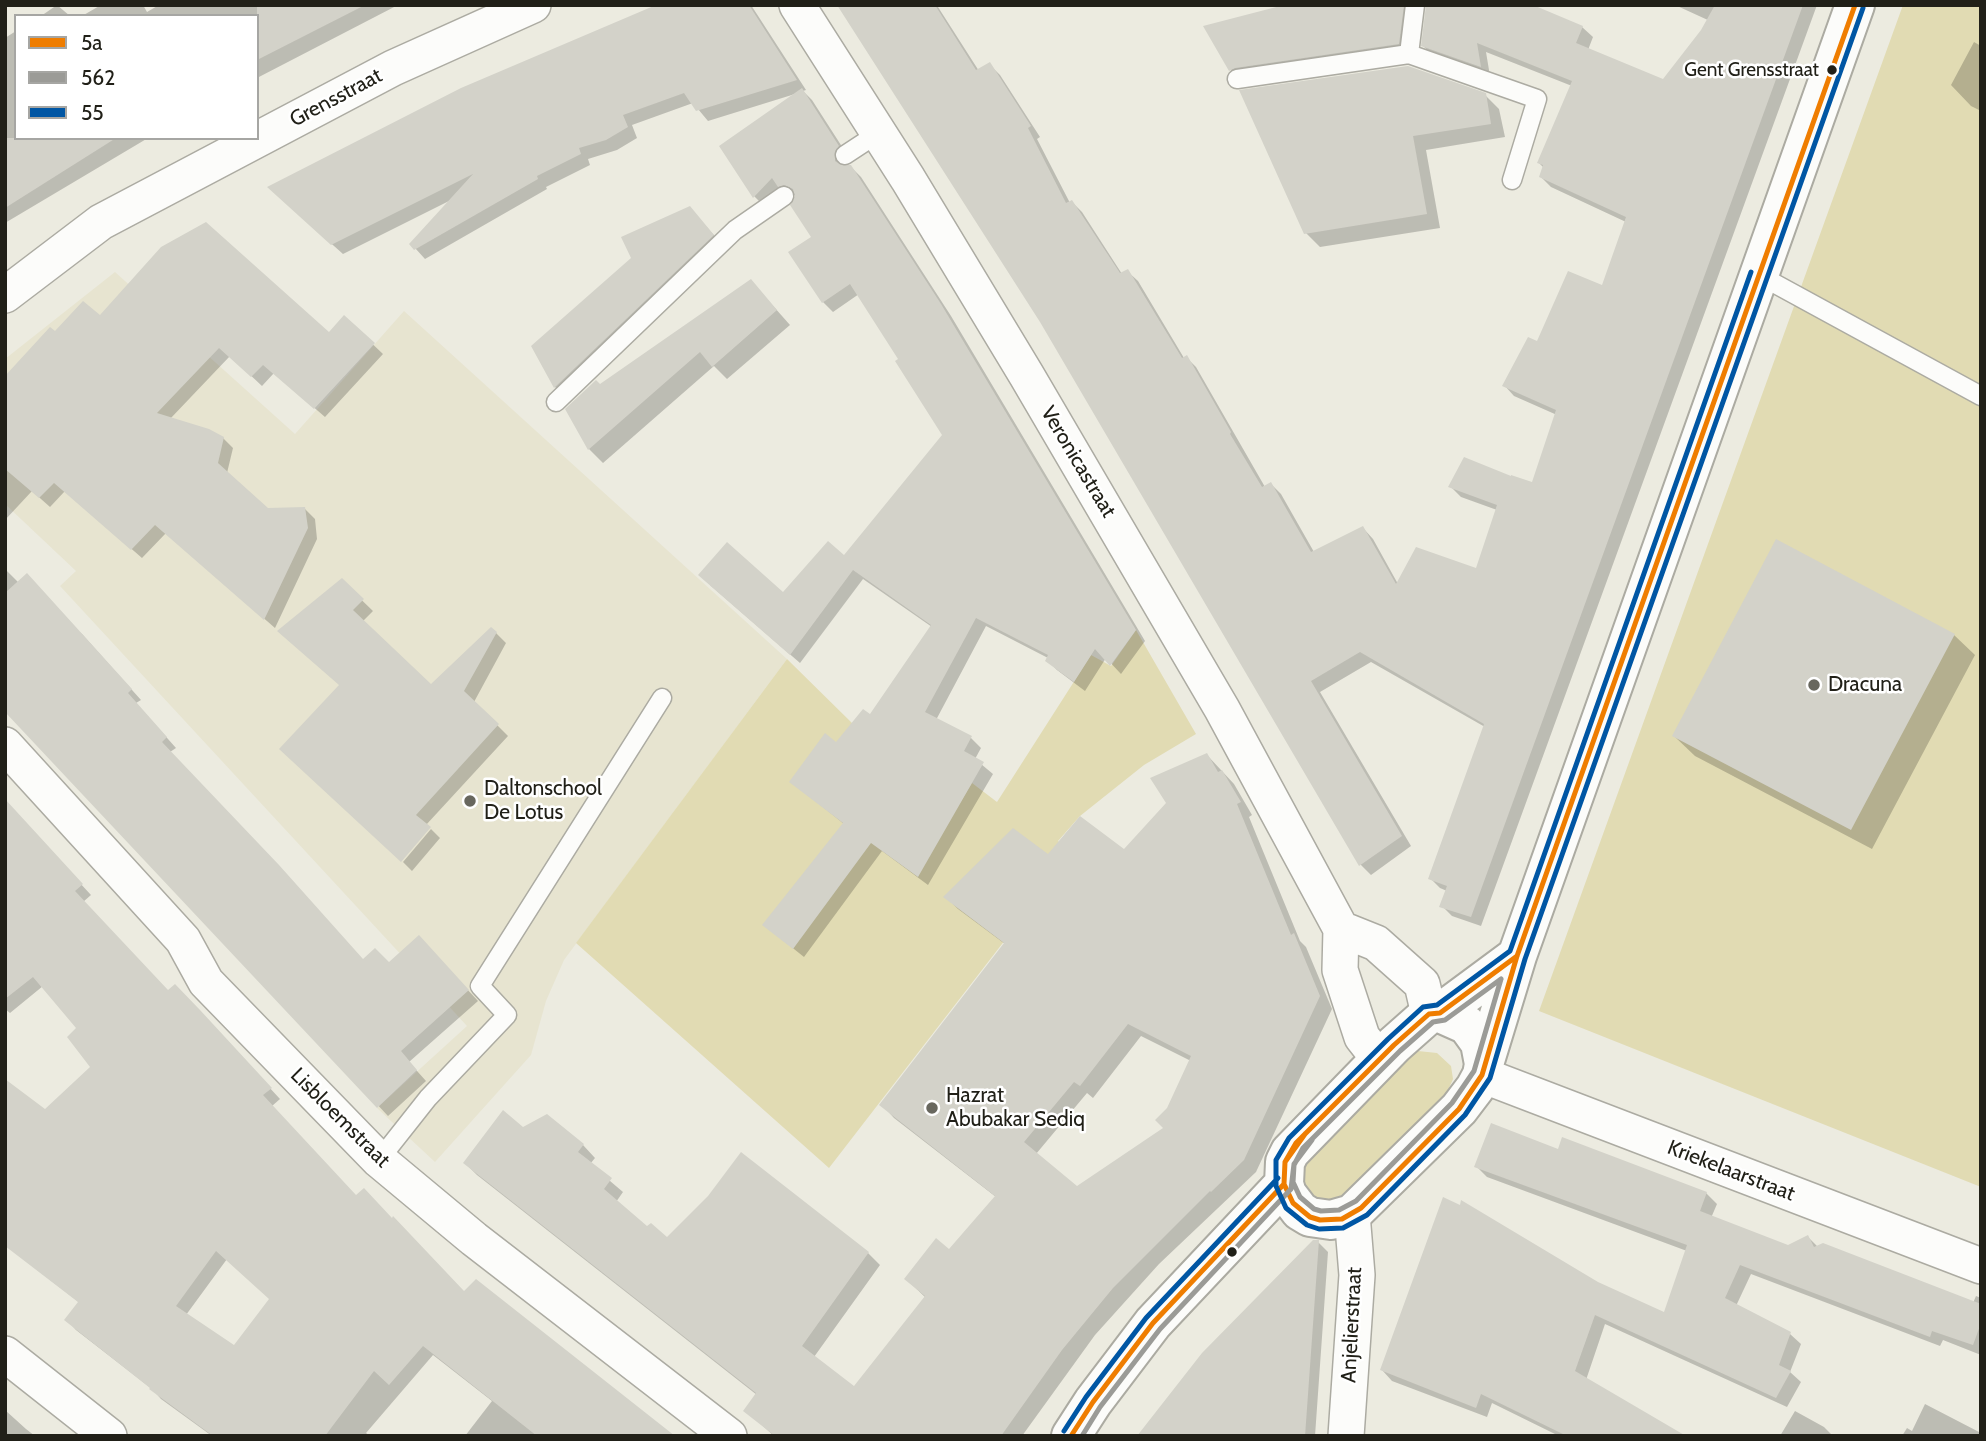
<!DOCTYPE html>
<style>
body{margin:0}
#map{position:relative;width:1986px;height:1441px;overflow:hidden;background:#ecebe0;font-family:Cabin,sans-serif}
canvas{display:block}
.frame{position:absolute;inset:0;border:7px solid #212018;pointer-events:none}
.legend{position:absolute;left:14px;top:14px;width:245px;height:126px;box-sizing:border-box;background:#fff;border:2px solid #a6a6a3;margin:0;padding:9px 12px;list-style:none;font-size:21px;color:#212018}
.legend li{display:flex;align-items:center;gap:14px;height:35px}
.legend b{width:35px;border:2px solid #a6a6a3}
</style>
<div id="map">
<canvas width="1986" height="1441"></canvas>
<div class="frame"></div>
<ul class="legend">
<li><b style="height:9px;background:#ef7d00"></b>5a</li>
<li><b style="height:9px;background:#9b9b97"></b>562</li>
<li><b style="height:9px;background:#0056a4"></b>55</li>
</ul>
</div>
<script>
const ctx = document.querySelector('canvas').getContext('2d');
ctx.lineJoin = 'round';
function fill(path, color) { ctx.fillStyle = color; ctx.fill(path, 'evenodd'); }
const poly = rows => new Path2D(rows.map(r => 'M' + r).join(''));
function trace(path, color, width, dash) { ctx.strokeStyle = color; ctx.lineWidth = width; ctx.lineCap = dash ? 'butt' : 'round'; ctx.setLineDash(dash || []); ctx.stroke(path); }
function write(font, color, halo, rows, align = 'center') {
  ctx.font = font + ' Cabin,sans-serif'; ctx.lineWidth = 5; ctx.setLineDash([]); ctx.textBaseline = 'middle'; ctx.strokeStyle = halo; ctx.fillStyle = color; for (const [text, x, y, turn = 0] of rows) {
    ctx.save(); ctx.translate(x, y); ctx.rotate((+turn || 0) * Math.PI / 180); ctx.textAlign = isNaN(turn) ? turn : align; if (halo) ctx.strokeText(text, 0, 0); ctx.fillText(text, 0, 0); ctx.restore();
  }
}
fill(poly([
 [115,272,295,434,404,311,787,659,564,960,546,1001,531,1055,435,1162,377,1108,467,1026,60,586,76,571,5,504,5,359]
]), '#e7e4d0');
fill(poly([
 [1903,5,1981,5,1981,1187,1539,1011],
 [1136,630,1196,734,1144,765,1080,816,1058,841,1073,852,829,1168,576,943,787,659,852,723,961,801,972,783,997,802,1091,655,1111,666],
 [1418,1051,1437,1053,1451,1066,1453,1079,1445,1097,1348,1193,1337,1201,1317,1200,1312,1196,1304,1187,1302,1174,1306,1162,1407,1059]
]), '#e1dbb3');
fill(poly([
 [57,5,70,16,41,16],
 [101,5,143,5,147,12,159,5,398,5,257,78,257,16,82,16],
 [661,5,751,5,806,90,803,91,812,100,848,156,844,161,844,167,850,166,861,177,951,316,1145,641,1121,674,1106,658,1085,691,1057,670,1047,660,1048,658,986,626,936,720,971,738,981,748,975,759,993,774,928,885,882,851,804,957,764,925,844,824,792,782,871,717,932,627,863,579,800,663,710,585,783,594,844,557,944,435,901,359,859,294,833,312,823,302,814,237,796,195,789,196,781,188,764,206,754,196,795,94,708,121,693,103,632,125,637,138,617,150,588,159,590,165,546,187,547,189,425,259,415,248,451,200,343,254,279,197],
 [839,5,942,5,938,7,979,71,990,65,1000,75,1040,137,1037,139,1070,203,1072,202,1082,212,1122,274,1127,271,1138,281,1184,358,1186,357,1196,367,1265,487,1271,484,1281,494,1314,552,1363,528,1373,539,1398,584,1477,570,1497,510,1461,497,1450,486,1534,484,1557,415,1514,396,1504,385,1538,344,1603,287,1626,222,1551,187,1541,177,1544,168,1539,163,1572,86,1486,52,1490,76,1434,56,1423,46,1582,27,1593,37,1588,50,1663,81,1710,21,1675,5,1817,5,1481,926,1452,916,1442,906,1447,891,1440,888,1430,878,1485,727,1371,662,1320,692,1411,846,1371,875,1361,865,1042,321],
 [1297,5,1420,5,1408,54,1241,80,1231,70],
 [16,31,16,138,148,138,5,223,5,38],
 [1974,42,1981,46,1981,111,1971,106,1951,85],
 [1408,67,1485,95,1499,109,1505,137,1426,150,1440,228,1320,247,1306,233],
 [690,208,727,250,570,401,555,387,533,346],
 [751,281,790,325,727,379,714,366,603,463,589,449,567,409],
 [100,317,329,334,344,317,383,354,325,417,274,373,262,386,230,356,170,419,223,438,233,448,227,473,268,509,305,509,315,519,317,539,275,628,166,533,142,558,65,491,50,507,32,491,5,520,5,378,55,334],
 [5,569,19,583,82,634,141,700,136,703,176,748,170,752,364,961,389,965,428,947,478,1001,409,1062,426,1081,388,1116,5,707],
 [342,581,373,611,362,622,431,686,496,633,506,643,474,702,508,736,426,825,400,860,340,686],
 [1954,635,1975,655,1872,849,1695,756,1674,736],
 [1207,755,1234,784,1252,815,1249,817,1300,941,1306,947,1332,1009,1256,1172,1159,1264,1095,1335,1022,1436,774,1436,745,1410,757,1395,477,1175,465,1163,523,1129,583,1145,595,1158,590,1164,623,1192,616,1202,647,1229,667,1239,868,1253,880,1265,814,1357,855,1388,926,1298,906,1279,950,1252,996,1197,894,1118,882,1105,1005,944,958,909,946,897,1048,856,1124,851,1169,803],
 [1141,1036,1191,1061,1168,1109,1166,1129,1077,1188,1036,1154,1087,1093,1093,1098],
 [5,802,91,895,83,902,168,992,185,996,280,1099,272,1106,356,1197,464,1293,672,1436,465,1436,492,1401,433,1355,366,1433,370,1436,212,1436,161,1399,152,1389,76,1330,67,1320,80,1303,5,1245,96,1199,93,1067,78,1028,43,986,10,1013,5,1009],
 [227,1259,271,1300,234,1347,186,1315],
 [431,829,440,838,412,871,403,862],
 [1559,1151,1706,1193,1717,1204,1711,1218,1788,1247,1808,1237,1818,1247,1973,1303,1976,1296,1981,1298,1981,1355,1943,1340,1940,1346,1751,1274,1736,1306,1790,1334,1801,1344,1790,1372,1801,1382,1787,1407,1605,1324,1586,1380,1682,1436,1559,1436,1492,1403,1487,1417,1392,1381,1382,1370,1597,1284,1665,1314,1687,1251,1487,1177,1476,1166],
 [1318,1242,1328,1252,1315,1436,1137,1436],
 [1925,1404,1981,1433,1981,1436,1902,1436,1907,1428,1912,1431],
 [5,1410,26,1429,35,1436,5,1436],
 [1795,1411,1824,1427,1833,1436,1780,1436]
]), '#0003');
fill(poly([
 [257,5,365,5,257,60],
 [656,5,749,5,797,80,696,111,684,93,623,115,628,127,606,140,579,148,581,154,537,176,538,179,414,250,409,244,473,174,331,245,267,187,461,88],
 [837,5,935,5,976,70,990,62,1031,126,1028,128,1066,203,1072,200,1120,273,1128,269,1182,358,1187,355,1231,432,1230,434,1262,487,1271,482,1311,552,1363,526,1396,584,1416,547,1476,568,1497,505,1448,487,1464,457,1511,476,1511,475,1532,482,1556,410,1502,386,1528,337,1537,341,1568,271,1602,285,1626,217,1539,177,1543,165,1537,163,1572,81,1477,43,1481,67,1421,46,1426,5,1533,5,1583,26,1576,43,1663,79,1701,30,1715,5,1803,5,1471,917,1439,907,1447,886,1428,879,1484,724,1360,652,1311,681,1402,836,1359,866,1040,322],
 [1284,5,1404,5,1399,44,1235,68,1229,71,1203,26],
 [1408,66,1486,93,1491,124,1413,136,1427,214,1304,234,1239,90],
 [802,88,839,146,835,151,835,161,841,165,851,165,941,304,1136,630,1110,666,1095,649,1074,682,1045,661,1048,655,976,618,925,712,972,736,964,751,984,762,918,877,871,843,793,949,762,925,843,823,789,782,825,733,836,742,863,709,870,714,931,625,853,570,790,655,698,575,727,542,783,592,828,541,844,555,942,435,895,361,898,359,850,284,822,303,788,252,811,237,790,205,795,196,793,189,784,185,778,187,772,178,753,198,719,146],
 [5,138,116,138,5,208],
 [690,206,714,235,554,388,531,346,631,258,621,237],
 [206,222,329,332,344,315,375,343,314,409,263,365,251,377,219,348,157,413,209,429,224,437,218,463,268,508,305,507,308,528,264,620,155,525,131,550,54,483,39,498,5,469,5,376,50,327,55,331,83,301,100,315,161,247],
 [751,279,777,310,712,367,700,352,588,450,565,409,596,380,600,384],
 [1776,539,1955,634,1851,830,1672,736],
 [27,573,132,689,128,693,167,737,162,742,279,865,363,959,375,948,389,962,419,935,469,990,401,1051,417,1070,377,1108,5,712,5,593],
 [342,578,364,599,353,610,431,684,491,627,497,632,464,691,499,724,416,815,431,827,401,862,279,749,339,685,277,631],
 [1207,753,1218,772,1222,770,1241,802,1237,804,1291,935,1294,933,1320,996,1244,1160,1211,1192,1210,1191,1113,1288,1062,1350,1001,1436,775,1436,743,1411,756,1393,463,1163,503,1110,523,1127,547,1114,584,1144,578,1152,612,1178,604,1189,647,1226,651,1223,667,1237,708,1196,741,1152,869,1252,802,1346,854,1386,925,1296,904,1279,936,1238,949,1249,995,1196,879,1105,1004,943,943,897,1013,828,1048,854,1080,816,1124,849,1166,803,1150,778],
 [1128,1024,1191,1056,1167,1108,1155,1120,1163,1128,1077,1186,1024,1142,1074,1082,1080,1086],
 [5,799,83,884,75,891,168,990,175,984,200,1010,272,1088,263,1095,356,1195,364,1188,392,1218,393,1216,464,1291,476,1279,675,1436,537,1436,423,1346,389,1385,374,1371,325,1436,213,1436,149,1389,150,1388,64,1320,78,1302,5,1246,5,1079,45,1109,90,1067,67,1037,76,1028,33,977,5,999],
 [216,1251,269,1299,234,1345,176,1306],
 [1491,1123,1558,1149,1562,1137,1707,1192,1700,1211,1788,1245,1808,1235,1814,1247,1823,1243,1981,1304,1981,1323,1973,1345,1932,1331,1930,1337,1740,1265,1725,1298,1791,1332,1779,1365,1791,1371,1776,1398,1595,1315,1575,1371,1686,1436,1567,1436,1481,1394,1476,1408,1380,1370,1443,1197,1460,1205,1461,1200,1598,1282,1664,1312,1687,1245,1474,1167],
 [1313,1240,1319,1240,1305,1436,1137,1436,1202,1353]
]), '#d3d2c9');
const service = poly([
 [1409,54,1537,99,1512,180],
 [1237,79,1409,54,1415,5],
 [845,155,877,134],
 [1759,275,1981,396],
 [556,402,735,230,784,196],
 [379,1160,428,1098,507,1015,480,986,662,698]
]);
const minor = poly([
 [797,5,908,179,1027,376,1222,709,1341,929,1340,970,1362,1037,1380,1060],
 [5,295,101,222,393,68,533,5],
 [5,745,183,940,206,982,379,1160,474,1239,729,1436],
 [1341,929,1376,943,1422,984,1429,1014],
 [1482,1075,1981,1266],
 [5,1354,109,1436],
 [1346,1436,1357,1275,1352,1214]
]);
const tertiary = poly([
 [1440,1013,1467,1025,1480,1043,1484,1064,1482,1075,1475,1088,1459,1109,1352,1214,1331,1220,1310,1217,1300,1211,1287,1194,1284,1184,1285,1162,1290,1152,1394,1045,1429,1014,1440,1013],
 [1440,1013,1517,956],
 [1484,1064,1517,956,1855,5],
 [1071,1436,1093,1402,1153,1323,1284,1184]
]);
trace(service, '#acaba2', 21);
trace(minor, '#acaba2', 38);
trace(tertiary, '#acaba2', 42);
trace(service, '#fcfcfa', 18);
trace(minor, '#fcfcfa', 35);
trace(tertiary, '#fcfcfa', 38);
trace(poly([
 [1517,956,1482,1075,1459,1109,1361,1208,1342,1219,1320,1220,1310,1217,1293,1203,1284,1184,1285,1162,1296,1143,1394,1045,1429,1014,1440,1013,1517,956],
 [1517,956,1855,5],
 [1517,956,1855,5],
 [1071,1436,1093,1402,1153,1323,1284,1184,1285,1162,1305,1134]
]), '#ef7d00', 5);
trace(poly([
 [1501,979,1474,1071,1452,1103,1356,1201,1339,1210,1321,1211,1314,1209,1300,1197,1293,1182,1294,1165,1303,1148,1400,1051,1433,1022,1445,1020,1501,979],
 [1082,1436,1100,1407,1160,1329,1291,1189,1294,1164,1312,1140]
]), '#9b9b97', 5);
trace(poly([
 [1751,272,1510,951,1437,1005,1423,1007,1388,1039,1289,1138,1276,1160,1276,1186,1286,1208,1307,1225,1319,1229,1343,1228,1367,1215,1465,1115,1490,1078,1525,959,1863,8],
 [1064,1431,1086,1397,1146,1318,1278,1178]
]), '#0056a4', 5);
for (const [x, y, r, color] of [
 [1832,70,6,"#212018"],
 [1814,685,7,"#68675e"],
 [470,801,7,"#68675e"],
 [932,1108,7,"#68675e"],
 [1232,1252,6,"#212018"]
]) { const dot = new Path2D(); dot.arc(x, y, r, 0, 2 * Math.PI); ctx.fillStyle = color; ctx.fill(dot); trace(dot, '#fff', 2.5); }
write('19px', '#212018', '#fff', [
 ["Gent Grensstraat",1819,70]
], 'right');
write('21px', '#212018', '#fff', [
 ["Grensstraat",336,98,-28],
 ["Veronicastraat",1078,462,59],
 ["Lisbloemstraat",340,1118,45],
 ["Kriekelaarstraat",1731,1171,21],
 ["Anjelierstraat",1352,1325,-87]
]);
write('21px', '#212018', '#fff', [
 ["Dracuna",1828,685],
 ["Daltonschool",484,789],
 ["De Lotus",484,813],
 ["Hazrat",946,1096],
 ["Abubakar Sediq",946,1120]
], 'left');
</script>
